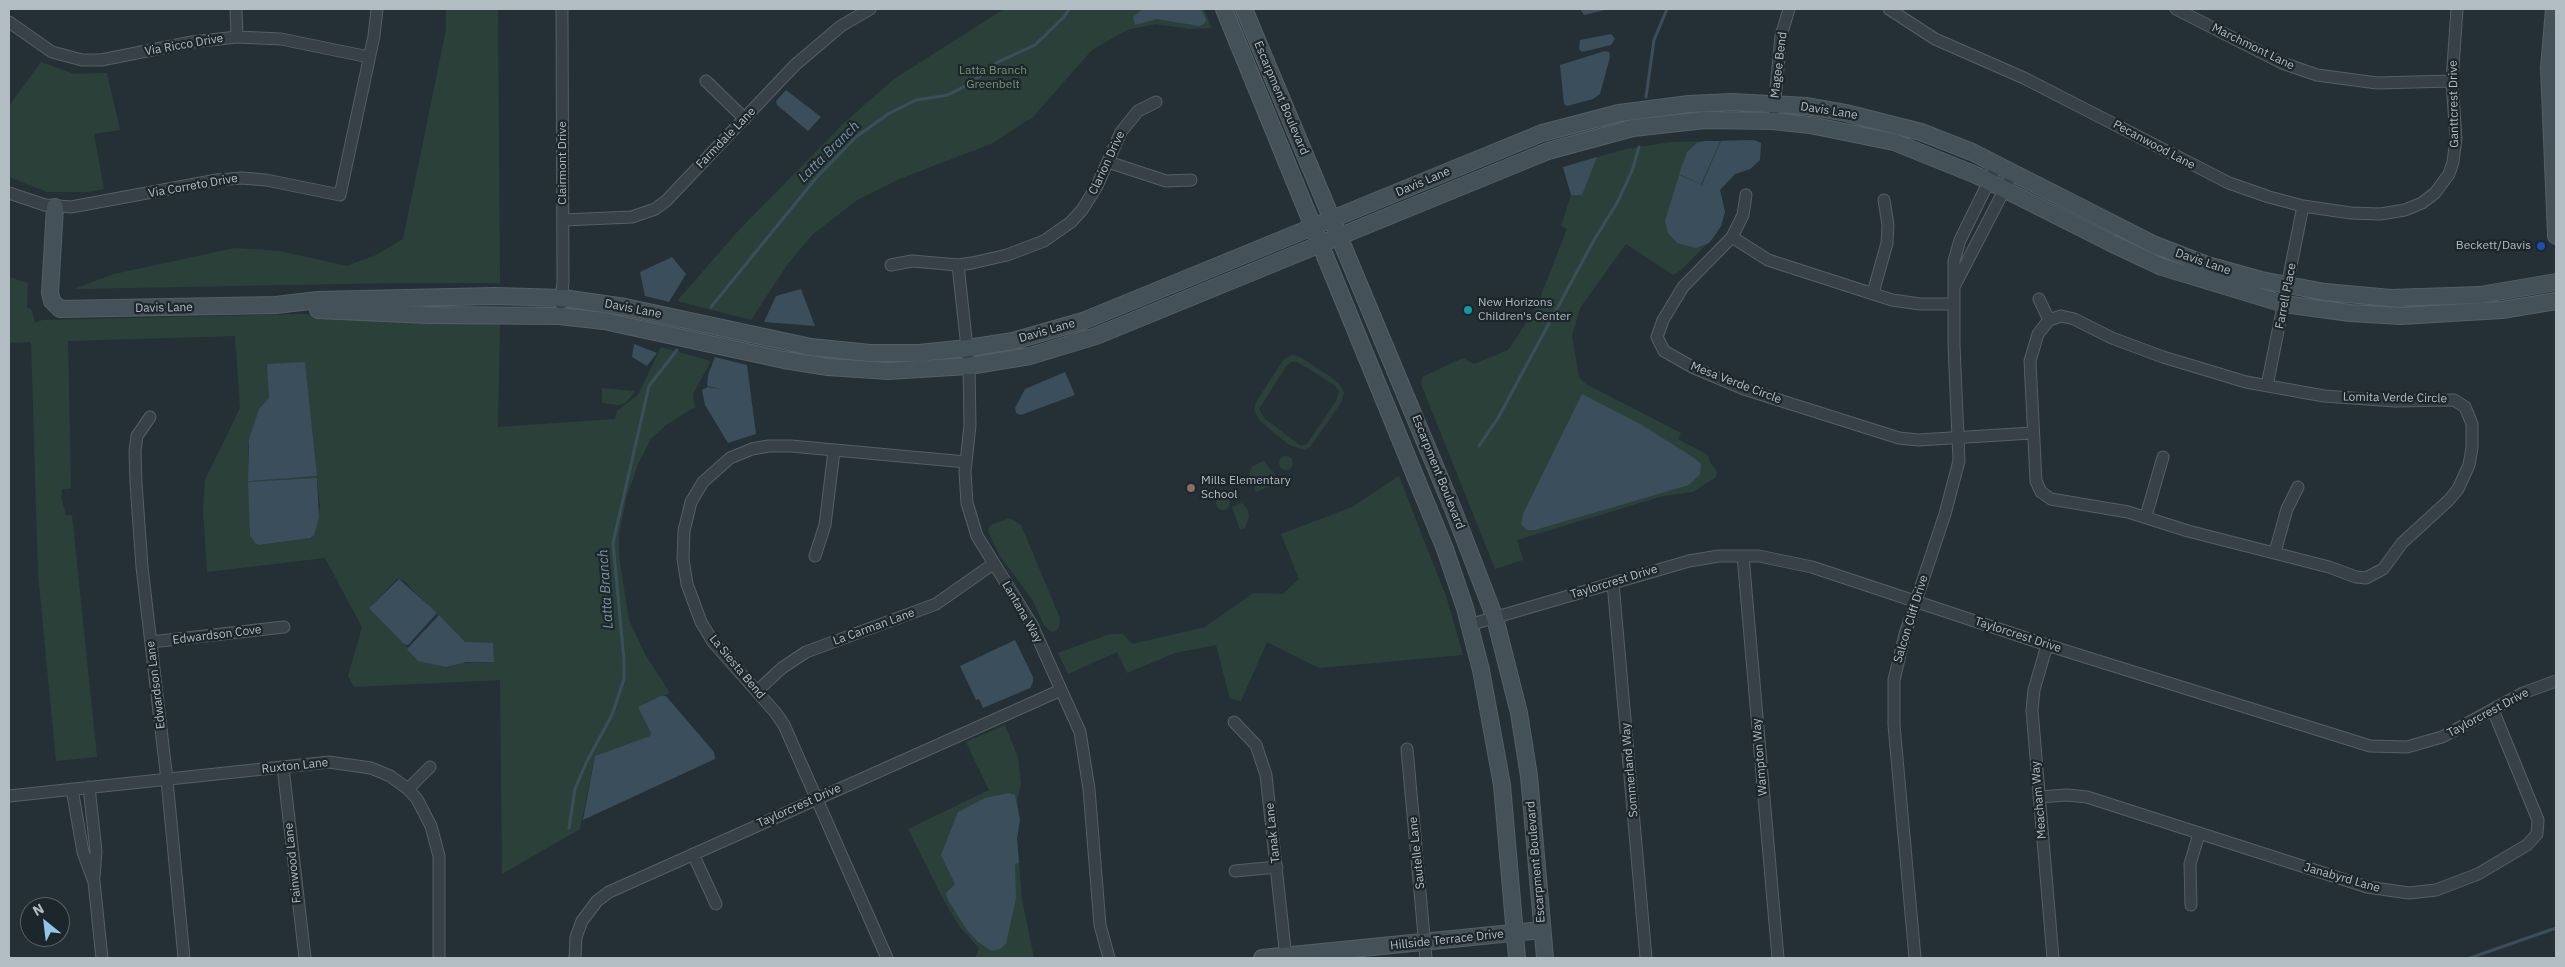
<!DOCTYPE html>
<style>
body{margin:0}
#map{position:relative;width:2565px;height:967px;overflow:hidden;background:#243036;font-family:"IBM Plex Sans",sans-serif}
canvas{display:block}
.frame{position:absolute;inset:0;border:10px solid #b2bcc3;pointer-events:none}
.north{position:absolute;left:20px;top:897px;width:50px;height:50px;box-sizing:border-box;background:#1c262b;border:1px solid #586268;border-radius:50%;rotate:331deg;font-size:14px;font-weight:700;line-height:20px;text-align:center;color:#b2bcc3}
.north::after{content:'';display:block;margin:auto;width:18px;height:22px;background:#90c7e9;clip-path:polygon(50% 0,100% 100%,50% 72%,0 100%)}
</style>
<div id="map">
<canvas width="2565" height="967"></canvas>
<div class="frame"></div>
<div class="north">N</div>
</div>
<script>
const ctx = document.querySelector('canvas').getContext('2d');
ctx.lineJoin = 'round';
function fill(path, color) { ctx.fillStyle = color; ctx.fill(path, 'evenodd'); }
const poly = rows => new Path2D(rows.map(r => 'M' + r).join(''));
function trace(path, color, width, dash) { ctx.strokeStyle = color; ctx.lineWidth = width; ctx.lineCap = dash ? 'butt' : 'round'; ctx.setLineDash(dash || []); ctx.stroke(path); }
function write(font, color, halo, rows, align = 'center') {
  ctx.font = font + ' "IBM Plex Sans",sans-serif'; ctx.lineWidth = 4.5; ctx.setLineDash([]); ctx.textBaseline = 'middle'; ctx.strokeStyle = halo; ctx.fillStyle = color; for (const [text, x, y, turn = 0] of rows) {
    ctx.save(); ctx.translate(x, y); ctx.rotate((+turn || 0) * Math.PI / 180); ctx.textAlign = isNaN(turn) ? turn : align; if (halo) ctx.strokeText(text, 0, 0); ctx.fillText(text, 0, 0); ctx.restore();
  }
}
fill(poly([
 [446,9,498,9,500,283,394,283,74,289,114,274,235,248,280,251,346,266,374,256,403,239,446,30],
 [1004,9,1204,9,1212,28,1189,29,1155,24,1127,30,1092,50,1033,117,991,144,902,178,857,200,812,235,787,265,751,320,677,301,738,231,844,123,894,79],
 [41,62,74,74,107,73,120,130,94,134,104,189,88,192,47,192,9,177,9,106],
 [1754,140,1761,143,1760,160,1750,169,1735,174,1720,190,1725,212,1721,226,1713,238,1681,270,1673,275,1626,244,1580,308,1572,336,1579,377,1586,384,1681,433,1678,439,1708,455,1710,462,1717,472,1716,477,1693,492,1663,496,1517,540,1523,560,1495,569,1421,384,1422,377,1463,358,1474,364,1508,350,1536,308,1567,229,1561,226,1571,195,1563,167,1626,149,1671,142],
 [9,277,28,283,27,307,32,310,35,323,42,320,303,314,500,322,498,427,615,419,617,411,638,395,661,347,711,361,693,394,695,407,666,425,651,439,638,464,626,499,619,534,619,556,629,620,645,654,670,693,639,707,651,733,650,736,595,756,580,829,502,874,500,680,354,687,348,676,362,627,325,558,207,572,203,510,205,480,240,408,235,336,68,341,71,489,62,489,61,498,66,515,72,515,97,757,56,761,38,574,31,342,9,343],
 [305,362,316,476,248,480,248,447,259,409],
 [317,478,320,506,314,535,310,538,260,545,255,543],
 [397,579,403,580,462,640,468,643,493,643,493,662,460,663,408,649,406,645,369,608],
 [1292,355,1300,357,1331,377,1340,385,1344,393,1341,403,1311,446,1305,450,1289,445,1260,421,1254,410,1256,402,1284,359],
 [1291,362,1297,362,1309,369,1334,385,1339,391,1336,401,1307,444,1301,446,1264,418,1259,409,1287,365],
 [602,388,633,391,635,392,625,403,618,405,602,403],
 '1279 463a7 7 0 1 1 14 0a7 7 0 1 1-14 0Z',
 [1264,461,1277,477,1273,485,1256,492,1249,474,1252,466],
 [1399,476,1447,599,1463,655,1319,668,1267,642,1241,701,1230,699,1216,645,1175,653,1127,673,1117,652,1068,674,1058,653,1110,634,1123,634,1132,644,1205,627,1253,593,1283,594,1299,579,1281,534,1352,507],
 '1216 503a7 7 0 1 1 14 0a7 7 0 1 1-14 0Z',
 [1242,503,1248,510,1249,517,1245,528,1240,530,1232,507],
 [1010,518,1021,525,1060,618,1059,627,1055,631,1051,632,1044,625,1032,599,1000,556,990,535,988,529,991,525],
 [1005,725,1018,757,1021,784,1017,800,1020,820,1017,838,1022,899,1034,958,975,958,979,948,960,927,943,899,908,829,989,790,966,742]
]), '#2c403a');
fill(poly([
 [1143,9,1201,9,1206,19,1205,23,1199,26,1157,19,1135,25,1133,17],
 [1580,9,1609,9,1584,15],
 [1611,34,1615,39,1611,45,1582,52,1579,49,1580,40],
 [1605,51,1609,52,1610,57,1600,94,1593,99,1567,106,1564,104,1560,65],
 [786,90,821,117,808,131,777,105,776,101],
 [1754,140,1761,143,1760,160,1750,169,1735,174,1720,190,1725,212,1721,226,1713,238,1709,243,1696,248,1677,243,1668,233,1665,221,1679,175,1702,185,1721,141],
 [1705,141,1720,141,1701,184,1679,174,1687,152,1697,143],
 [1597,157,1582,195,1571,195,1563,167],
 [672,257,686,274,669,302,645,296,640,272],
 [801,289,815,326,764,322,776,296],
 [634,344,657,353,647,366,632,357],
 [715,357,747,365,756,434,728,443,705,405,702,390,708,387,724,390,707,386,708,375],
 [305,362,317,476,248,481,249,439,259,409,269,398,267,364],
 [1065,372,1075,395,1021,415,1016,413,1015,408,1025,389],
 [1582,394,1642,425,1694,458,1701,464,1700,474,1689,485,1535,530,1527,530,1521,524,1523,514],
 [317,478,319,518,314,535,310,538,259,545,255,543,250,535,248,482],
 [399,579,437,613,408,645,404,644,369,608],
 [439,615,465,642,493,643,494,662,466,662,446,667,418,661,407,649],
 [1015,640,1033,677,1033,682,1030,688,983,708,979,699,976,700,960,666],
 [661,696,666,696,714,752,715,759,583,820,595,756,650,736,651,733,638,707],
 [1009,793,1015,795,1020,820,1017,838,1019,863,1015,864,1016,898,1006,944,1000,949,992,951,978,942,967,930,948,900,946,893,955,884,941,855,958,812,985,798]
]), '#3a4f5b');
trace(poly([
 [1646,97,1654,40,1667,9],
 [711,307,816,178,856,137,888,114,916,100,948,95,971,83,998,62,1035,45,1064,17,1069,9],
 [1479,446,1498,418,1594,240,1617,203,1632,171,1639,147],
 [569,828,575,789,586,763,612,715,624,679,624,660,613,543,649,386,677,350],
 [2470,958,2556,928]
]), '#3a4f5b', 3);
const street = poly([
 [236,9,237,37],
 [1889,9,1935,39,2024,78,2229,183,2269,197,2303,206,2351,213,2380,214,2405,210,2422,203,2435,193,2449,174,2453,162,2456,139,2452,81,2457,9],
 [2176,9,2282,63,2317,75,2377,83,2452,81],
 [9,22,52,52,82,60,101,60,192,42,237,37,281,39,369,57],
 [706,81,745,119],
 [1774,110,1781,36,1789,9],
 [1108,162,1166,181,1191,180],
 [9,193,45,205,71,207,217,180,242,178,266,180,340,195,374,36,377,9],
 [1746,195,1743,215,1732,237,1683,287,1663,320,1657,337,1664,351,1694,368,1744,389,1899,438,1918,440,2032,433],
 [563,220,632,217,655,209,666,201,795,65,841,26,870,9],
 [1732,237,1768,260,1892,300,1920,304,1953,304],
 [891,265,912,261,958,265,972,263,1007,255,1044,241,1071,222,1082,210,1097,186,1121,132,1138,111,1156,102],
 [958,265,969,366,970,425,965,472,967,503,977,536,1032,625,1080,732,1089,789,1100,925,1109,958],
 [1955,285,2013,173],
 [1873,293,1887,243,1888,225,1884,200],
 [2039,299,2049,320],
 [561,304,563,282,562,9],
 [2061,316,2074,319,2112,338,2163,357,2246,382,2324,396,2395,401,2454,400,2465,407,2472,424,2472,448,2469,465,2458,489,2449,500,2402,543,2383,569,2366,578,2356,577,2329,567,2188,531,2128,512,2051,499,2041,492,2036,481,2030,361,2038,334,2049,320,2061,316],
 [2267,386,2303,206],
 [150,417,137,436,135,451,136,483,142,567,167,780,184,958],
 [2146,516,2163,457],
 [2275,552,2287,509,2298,487],
 [815,556,825,525,834,451],
 [1743,556,1778,958],
 [1613,583,1646,958],
 [1469,625,1689,561,1719,556,1759,556,1812,567,2047,645,2370,746,2407,747,2442,737,2523,693,2556,681],
 [151,642,284,627],
 [2047,645,2034,690,2032,710,2053,958],
 [757,691,782,668,806,652,936,604,993,564],
 [1234,722,1256,745,1266,775,1286,958],
 [1407,749,1426,958],
 [283,767,305,958],
 [89,787,96,851,94,877],
 [72,789,83,852,94,882,102,958],
 [408,789,430,767],
 [9,796,329,762,371,768,390,776,408,789,417,799,431,826,439,856,439,958],
 [2039,797,2067,795,2087,797,2367,887,2409,893,2436,890,2478,874,2527,845,2537,834,2538,820,2493,710],
 [693,854,716,904],
 [1235,871,1277,867],
 [2191,905,2190,864,2199,834],
 [575,958,576,937,582,921,597,901,609,892,1061,690],
 [887,958,784,725,775,712,713,642,701,622,687,584,683,559,684,531,691,502,703,482,730,458,752,449,769,446,791,446,966,462],
 [1915,958,1894,725,1894,680,1905,634,1945,514,1959,461,1954,345,1954,261,1960,240,1997,165]
]);
const secondary = poly([
 [1224,9,1445,549,1465,608,1481,670,1502,785,1517,958],
 [1244,9,1453,509,1495,618,1519,713,1529,776,1545,958],
 [2554,9,2549,68,2556,236],
 [55,207,50,293,52,301,60,309,276,305,318,300,495,296,563,298,625,307,811,347,870,353,919,353,968,348,1013,341,1083,321,1542,133,1619,113,1689,104,1732,102,1807,106,1846,113,1921,132,1972,152,2155,245,2207,265,2261,280,2325,292,2391,298,2480,295,2556,282],
 [318,310,429,315,559,316,604,321,784,360,828,367,888,371,969,366,1030,356,1096,336,1548,151,1633,128,1705,120,1773,121,1810,125,1894,142,1976,175,2111,243,2162,267,2284,304,2350,313,2401,316,2502,310,2556,301],
 [1262,958,1542,930]
]);
trace(street, '#555f64', 13);
trace(secondary, '#555f64', 18);
trace(street, '#374147', 11);
trace(secondary, '#455159', 16);
for (const [x, y, r, color] of [
 [2541,246,5,"#1a4fb4"],
 [1468,310,5,"#0f9aa8"],
 [1191,488,5,"#8d6e63"]
]) { const dot = new Path2D(); dot.arc(x, y, r, 0, 2 * Math.PI); ctx.fillStyle = color; ctx.fill(dot); trace(dot, '#1c262b', 2); }
write('12px', '#b2bcc3', '#1c262b', [
 ["Via Ricco Drive",184,45,-10],
 ["Marchmont Lane",2253,47,26],
 ["Magee Bend",1779,65,-83],
 ["Escarpment Boulevard",1281,98,67],
 ["Ganttcrest Drive",2454,104,-91],
 ["Davis Lane",1829,111,9],
 ["Farmdale Lane",726,138,-46],
 ["Pecanwood Lane",2154,145,28],
 ["Clairmont Drive",563,163,-90],
 ["Clarion Drive",1107,163,-65],
 ["Davis Lane",1423,182,-23],
 ["Via Correto Drive",193,186,-10],
 ["Davis Lane",2203,262,19],
 ["Farrell Place",2286,296,-79],
 ["Davis Lane",164,308,-1],
 ["Davis Lane",633,309,11],
 ["Davis Lane",1047,331,-16],
 ["Mesa Verde Circle",1736,383,21],
 ["Lomita Verde Circle",2395,398,1],
 ["Escarpment Boulevard",1438,472,68],
 ["Taylorcrest Drive",1614,582,-17],
 ["Lantana Way",1022,612,60],
 ["Salcon Cliff Drive",1911,619,-73],
 ["La Carman Lane",874,627,-20],
 ["Edwardson Cove",217,635,-7],
 ["Taylorcrest Drive",2018,635,18],
 ["La Siesta Bend",737,667,50],
 ["Edwardson Lane",156,685,-97],
 ["Taylorcrest Drive",2488,713,-28],
 ["Wampton Way",1760,757,-95],
 ["Ruxton Lane",295,766,-6],
 ["Sommerland Way",1630,770,-95],
 ["Meacham Way",2039,800,-95],
 ["Taylorcrest Drive",799,806,-24],
 ["Tanak Lane",1273,833,-96],
 ["Sautelle Lane",1417,853,-96],
 ["Escarpment Boulevard",1536,862,-95],
 ["Fainwood Lane",293,863,-96],
 ["Janabyrd Lane",2342,878,16],
 ["Hillside Terrace Drive",1447,940,-6]
]);
write('12px', '#739673', '#1c262b', [
 ["Latta Branch",993,71],
 ["Greenbelt",993,85]
]);
write('12px', '#b2bcc3', '#1c262b', [
 ["Beckett/Davis",2531,246,"right"],
 ["New Horizons",1478,303],
 ["Children's Center",1478,317],
 ["Mills Elementary",1201,481],
 ["School",1201,495]
], 'left');
write('italic 14px', '#7694a2', '#1c262b', [
 ["Latta Branch",829,152,-45],
 ["Latta Branch",606,589,-94]
]);
</script>
